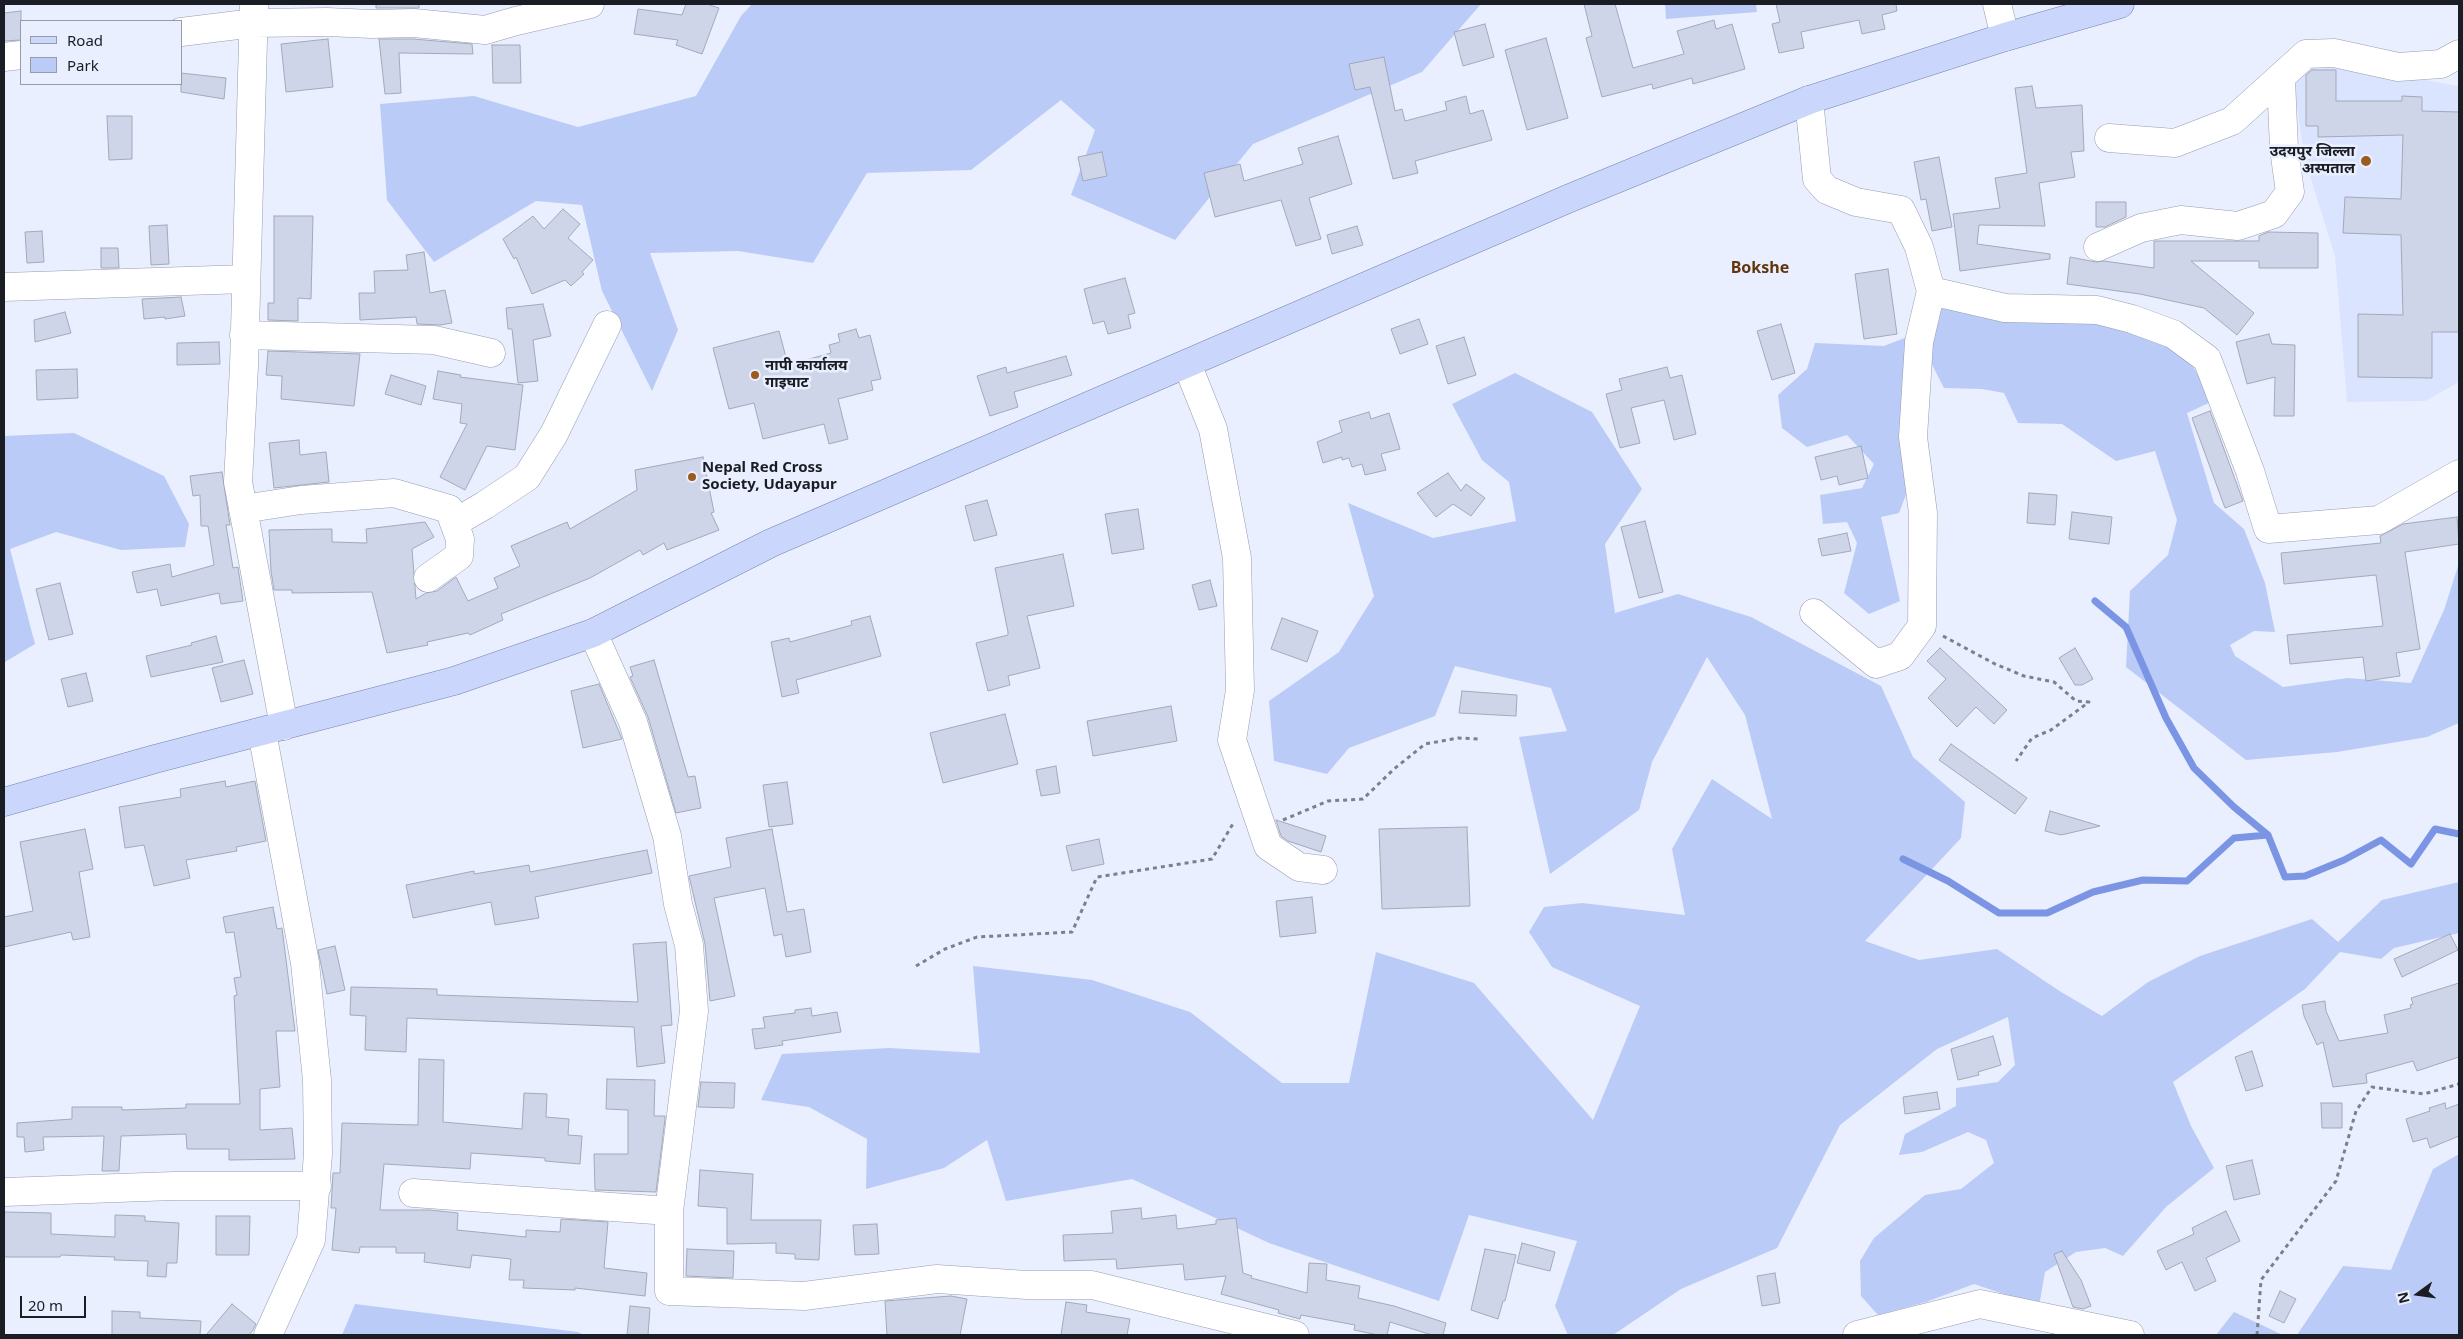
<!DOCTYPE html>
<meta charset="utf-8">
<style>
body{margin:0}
#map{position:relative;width:2463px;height:1339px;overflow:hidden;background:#e9effe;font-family:"Noto Sans",sans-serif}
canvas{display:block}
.frame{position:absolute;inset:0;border:5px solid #1b1d24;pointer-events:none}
.legend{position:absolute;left:20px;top:20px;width:162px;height:65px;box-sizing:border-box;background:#e9effe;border:1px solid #979ba7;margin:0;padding:6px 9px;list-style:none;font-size:15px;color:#1b1d24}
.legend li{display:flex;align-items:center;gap:10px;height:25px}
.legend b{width:25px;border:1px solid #979ba7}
.north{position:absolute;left:2393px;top:1269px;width:50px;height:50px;-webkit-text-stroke:4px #e9effe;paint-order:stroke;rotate:256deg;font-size:14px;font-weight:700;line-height:20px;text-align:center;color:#1b1d24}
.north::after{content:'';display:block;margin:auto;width:18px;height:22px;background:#1b1d24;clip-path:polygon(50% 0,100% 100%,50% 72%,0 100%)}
.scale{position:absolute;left:20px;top:1296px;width:66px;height:22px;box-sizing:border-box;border:2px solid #1b1d24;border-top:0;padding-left:6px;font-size:15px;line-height:18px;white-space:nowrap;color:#1b1d24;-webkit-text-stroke:4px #e9effe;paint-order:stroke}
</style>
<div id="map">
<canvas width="2463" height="1339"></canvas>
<div class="frame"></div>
<ul class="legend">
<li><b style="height:6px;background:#cad6fb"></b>Road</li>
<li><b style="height:14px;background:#bbcbf7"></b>Park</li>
</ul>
<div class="north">N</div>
<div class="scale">20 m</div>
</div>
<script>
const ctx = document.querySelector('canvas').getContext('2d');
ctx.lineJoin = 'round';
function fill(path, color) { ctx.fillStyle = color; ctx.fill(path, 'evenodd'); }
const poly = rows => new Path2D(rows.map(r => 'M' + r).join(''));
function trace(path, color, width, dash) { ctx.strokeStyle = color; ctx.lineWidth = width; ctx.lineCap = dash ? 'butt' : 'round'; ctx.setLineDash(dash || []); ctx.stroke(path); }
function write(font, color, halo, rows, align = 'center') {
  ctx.font = font + ' "Noto Sans","Noto Sans Devanagari",sans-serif'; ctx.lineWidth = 5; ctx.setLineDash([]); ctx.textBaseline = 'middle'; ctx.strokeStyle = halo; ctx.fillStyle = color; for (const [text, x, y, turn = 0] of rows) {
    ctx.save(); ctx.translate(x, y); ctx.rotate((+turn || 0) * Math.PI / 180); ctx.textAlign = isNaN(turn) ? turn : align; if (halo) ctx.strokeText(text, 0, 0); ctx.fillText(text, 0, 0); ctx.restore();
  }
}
fill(poly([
 [2316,61,2459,86,2459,382,2425,401,2347,402,2335,256,2305,160,2293,82]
]), '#dae4fe');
fill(poly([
 [752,4,1481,4,1422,72,1253,144,1175,240,1071,195,1095,130,1061,100,971,170,867,173,813,263,738,251,650,253,678,330,652,391,602,291,582,205,536,201,434,262,387,200,380,104,474,96,578,127,696,96,741,16],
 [1665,4,1756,4,1757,12,1666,19],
 [1974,308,2086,317,2185,353,2213,401,2187,413,2214,503,2244,529,2265,583,2275,632,2254,631,2230,645,2235,656,2283,687,2348,678,2411,683,2444,610,2459,563,2459,723,2427,737,2337,752,2246,760,2126,667,2130,591,2168,555,2177,520,2155,451,2116,461,2062,424,2018,423,2004,393,1982,389,1944,388,1927,355,1938,309],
 [1907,337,1909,487,1899,513,1881,517,1900,601,1869,614,1844,593,1857,543,1847,522,1823,524,1820,495,1862,488,1874,464,1847,435,1807,447,1782,428,1778,395,1807,369,1815,343,1884,346],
 [1515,373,1592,412,1642,489,1605,544,1615,613,1678,594,1751,617,1881,686,1913,757,1965,802,1961,838,1865,941,1919,960,1997,949,2061,992,2102,1016,2148,982,2200,956,2312,919,2338,942,2382,900,2459,882,2459,933,2394,948,2381,959,2340,952,2305,989,2173,1082,2191,1126,2214,1168,2166,1207,2123,1256,2105,1248,2076,1252,2045,1272,2039,1306,1974,1284,1926,1302,1878,1315,1861,1296,1860,1261,1874,1238,1925,1195,1961,1189,1994,1163,1986,1140,1968,1132,1922,1152,1899,1155,1905,1134,1956,1106,1956,1088,1998,1082,2015,1065,2008,1017,1937,1049,1840,1125,1777,1248,1681,1289,1613,1335,1568,1335,1555,1306,1577,1241,1469,1215,1439,1301,1269,1243,1132,1179,1006,1201,987,1140,944,1168,866,1189,867,1139,809,1107,761,1100,782,1054,889,1048,980,1053,973,966,1092,980,1190,1012,1282,1083,1349,1083,1376,952,1474,983,1593,1120,1640,1006,1552,967,1529,932,1544,907,1582,903,1685,915,1672,849,1712,779,1772,819,1745,715,1707,657,1652,762,1639,810,1550,874,1519,737,1567,731,1551,688,1455,666,1435,716,1349,748,1327,774,1274,761,1269,701,1339,652,1374,596,1348,503,1433,538,1516,521,1509,482,1482,460,1452,404],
 [74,433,164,476,189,524,185,547,121,550,56,532,10,549,35,644,5,662,4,660,4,436],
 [2459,1154,2459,1335,2297,1335,2343,1266,2391,1270,2433,1169],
 [355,1304,578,1332,584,1335,342,1335],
 [2234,1312,2283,1335,2216,1335]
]), '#bbcbf7');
trace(poly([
 [2095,601,2126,627,2166,718,2194,768,2234,807,2268,835],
 [1903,859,1948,881,1999,913,2047,913,2093,892,2143,880,2187,881,2234,838,2268,835,2285,877,2305,876,2344,860,2381,840,2411,864,2435,829,2459,834]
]), '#7b95e4', 7);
const building = poly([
 [376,4,419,4,419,8,376,8,376,4],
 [686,4,707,4,719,8,702,54,676,45,678,40,634,34,638,9,682,15,686,4],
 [1584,4,1615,4,1633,68,1684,54,1677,31,1714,20,1716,29,1732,24,1745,69,1693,84,1692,78,1653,89,1652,84,1602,97,1586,38,1592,36,1584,4],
 [1776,4,1896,4,1897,11,1882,15,1885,29,1862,34,1859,20,1801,32,1804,48,1779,53,1772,24,1780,22,1776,4],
 [21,11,21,40,4,41,4,13,21,11],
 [1485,24,1494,57,1463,66,1454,32,1485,24],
 [1546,38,1568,118,1527,130,1505,50,1546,38],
 [328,39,333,87,286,92,281,44,328,39],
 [379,39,413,39,472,44,473,54,399,53,401,93,385,94,379,39],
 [492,45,520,45,521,83,493,83,492,45],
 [1384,57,1395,111,1402,109,1405,121,1447,110,1445,102,1466,96,1470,114,1483,110,1492,140,1415,161,1418,173,1393,179,1370,87,1355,90,1349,64,1384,57],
 [2312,70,2336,70,2336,101,2402,101,2402,96,2422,97,2422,111,2459,112,2459,332,2432,332,2432,378,2358,377,2358,314,2403,315,2401,235,2343,233,2345,197,2401,199,2403,135,2318,137,2318,126,2306,126,2306,75,2312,70],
 [181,73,226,78,224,99,181,92,181,73],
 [2032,86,2036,108,2082,105,2084,151,2071,152,2075,177,2039,183,2045,226,1979,225,1977,244,2050,254,2050,259,1960,271,1953,214,2000,208,1995,178,2027,173,2015,88,2032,86],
 [107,116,132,116,132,159,109,160,107,116],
 [1338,136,1352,184,1309,198,1321,239,1296,246,1281,200,1215,217,1204,173,1240,164,1244,181,1303,164,1298,148,1338,136],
 [1102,152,1107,176,1083,181,1078,157,1102,152],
 [1939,157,1952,227,1932,231,1926,199,1921,200,1914,162,1939,157],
 [2096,202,2126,202,2126,217,2105,227,2096,227,2096,202],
 [563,209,580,224,568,238,593,260,582,272,584,274,571,286,565,280,532,294,516,257,514,259,503,239,533,216,544,229,563,209],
 [274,216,313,216,311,299,298,298,298,321,268,320,268,303,274,303,274,216],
 [167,225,169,264,151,265,149,226,167,225],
 [1357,226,1363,245,1332,254,1327,235,1357,226],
 [42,231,44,262,27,263,25,232,42,231],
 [2268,232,2318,233,2318,268,2259,268,2259,261,2191,261,2254,313,2237,335,2204,308,2140,294,2067,284,2070,257,2096,262,2104,261,2154,268,2154,241,2259,241,2259,236,2268,232],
 [101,248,118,248,119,268,101,268,101,248],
 [424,252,430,293,445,290,452,323,440,325,417,324,416,317,360,320,359,293,375,293,374,271,408,270,406,255,424,252],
 [1888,269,1897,334,1864,339,1855,274,1888,269],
 [1125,278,1135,313,1128,315,1131,328,1108,334,1104,321,1093,324,1084,289,1125,278],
 [181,297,185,316,165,319,165,317,144,319,142,299,181,297],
 [543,304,551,336,533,340,538,381,518,383,512,329,508,329,506,308,543,304],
 [65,312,71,333,35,342,34,320,65,312],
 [1419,319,1428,344,1400,354,1391,329,1419,319],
 [1781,324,1795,373,1772,380,1757,331,1781,324],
 [856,329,859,338,870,335,881,379,871,381,873,390,838,399,848,439,829,444,824,424,763,439,754,403,729,409,713,348,779,331,788,365,831,353,829,345,840,342,838,334,856,329],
 [2269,334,2272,344,2295,345,2294,416,2274,416,2275,377,2247,384,2236,342,2269,334],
 [1464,337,1476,375,1448,384,1436,346,1464,337],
 [219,342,220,364,177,365,177,343,219,342],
 [268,351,360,354,354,406,281,399,282,376,266,375,268,351],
 [1066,356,1072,375,1014,392,1018,407,990,416,977,376,1006,367,1007,373,1066,356],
 [1667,367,1670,378,1682,375,1696,434,1674,440,1664,400,1631,408,1640,443,1620,448,1606,394,1622,390,1619,379,1667,367],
 [77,369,78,398,37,400,36,370,77,369],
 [438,371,461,375,460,377,523,385,515,450,487,446,465,490,440,477,467,424,460,423,462,404,433,399,438,371],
 [391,375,426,386,421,405,385,394,391,375],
 [2210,411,2243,501,2225,508,2192,418,2210,411],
 [1369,412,1371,419,1389,413,1400,449,1381,454,1386,470,1365,475,1362,464,1352,467,1349,458,1342,460,1342,457,1323,463,1317,442,1342,432,1339,421,1369,412],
 [299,440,300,455,326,452,329,482,274,488,269,443,299,440],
 [1861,446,1868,478,1839,485,1837,476,1821,480,1815,457,1861,446],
 [703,457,714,512,711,513,719,530,667,550,664,543,643,555,640,550,590,578,501,614,503,620,470,635,468,633,427,642,428,645,387,653,372,592,292,593,292,590,274,590,271,571,269,530,332,529,332,542,367,543,366,529,425,522,434,537,412,549,416,599,426,593,437,591,456,577,468,601,498,588,494,578,520,566,511,546,567,522,570,529,637,490,635,470,703,457],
 [222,472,230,525,226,525,233,568,238,567,243,601,221,604,219,593,161,606,157,589,137,593,132,572,170,564,172,577,214,565,208,526,201,526,200,495,193,496,190,476,222,472],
 [1448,473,1461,491,1466,484,1485,498,1471,516,1453,504,1436,517,1417,493,1448,473],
 [2029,493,2057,495,2055,525,2027,523,2029,493],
 [987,500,997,535,974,541,965,506,987,500],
 [1138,509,1144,549,1112,554,1105,514,1138,509],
 [2072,512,2112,517,2109,544,2069,539,2072,512],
 [2457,517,2459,544,2405,552,2420,649,2396,653,2400,676,2366,681,2363,657,2290,664,2287,635,2383,626,2376,575,2284,584,2281,553,2381,543,2380,536,2403,524,2457,517],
 [1645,521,1663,592,1639,598,1621,527,1645,521],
 [1847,533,1851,551,1822,556,1818,539,1847,533],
 [1063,554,1074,606,1027,616,1040,668,1008,676,1010,685,988,691,976,643,1008,635,1008,632,995,568,1063,554],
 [1210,580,1217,606,1199,610,1192,585,1210,580],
 [60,583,73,634,49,640,36,589,60,583],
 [870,616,881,656,796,680,799,693,782,697,771,642,789,638,790,642,852,625,851,621,870,616],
 [1282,618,1318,631,1307,662,1271,649,1282,618],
 [216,636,223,662,151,677,146,656,192,645,191,643,216,636],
 [1940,648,2007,710,1994,724,1976,707,1957,727,1928,698,1946,679,1927,661,1940,648],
 [2075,648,2093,679,2082,685,2075,685,2059,658,2075,648],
 [244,660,253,694,221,702,212,668,244,660],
 [654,660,688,777,695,776,701,808,676,813,648,717,630,677,633,676,630,667,654,660],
 [86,673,93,701,68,707,61,679,86,673],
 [599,684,622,739,583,748,571,691,599,684],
 [1462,691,1517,695,1516,716,1459,713,1462,691],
 [1171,706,1177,741,1093,756,1087,721,1171,706],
 [1005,714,1018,764,943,783,930,733,1005,714],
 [1951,744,2027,798,2015,814,1939,760,1951,744],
 [1056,766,1060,793,1041,796,1036,770,1056,766],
 [225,781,226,787,255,781,266,841,236,847,237,851,186,860,190,878,154,886,144,845,125,848,119,807,181,797,180,789,225,781],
 [787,782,793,824,769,827,763,785,787,782],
 [2050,811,2100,826,2061,835,2045,831,2050,811],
 [1276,820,1326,836,1321,852,1288,841,1281,836,1276,820],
 [1467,827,1470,906,1382,909,1379,829,1467,827],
 [85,829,93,869,79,872,90,937,73,940,71,932,4,947,4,917,33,911,20,842,85,829],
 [772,829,787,912,804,909,811,952,786,957,782,934,774,936,765,888,714,898,735,996,710,1001,705,944,689,876,731,867,726,838,772,829],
 [1099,839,1104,864,1072,871,1066,846,1099,839],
 [647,850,652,873,535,897,539,918,495,925,491,902,413,918,406,885,474,871,474,874,529,865,530,872,647,850],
 [1312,897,1316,933,1280,937,1276,901,1312,897],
 [273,907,277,929,282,928,295,1031,276,1031,280,1087,260,1089,260,1130,292,1128,295,1159,229,1160,229,1149,187,1149,186,1134,121,1136,119,1171,102,1171,104,1136,43,1137,44,1150,25,1152,24,1137,17,1137,17,1123,72,1119,72,1107,122,1107,122,1110,186,1108,186,1104,240,1104,234,996,237,995,234,978,241,977,234,932,226,933,223,917,273,907],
 [2450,934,2458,950,2402,977,2394,959,2450,934],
 [666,942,672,1025,661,1026,665,1063,637,1067,634,1027,407,1018,406,1052,365,1050,366,1016,350,1015,351,987,437,989,437,995,638,1002,633,944,666,942],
 [335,946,345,990,327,994,318,950,335,946],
 [2459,983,2459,1057,2417,1071,2413,1061,2366,1074,2367,1083,2333,1087,2323,1042,2317,1045,2304,1016,2302,1005,2325,1001,2326,1011,2339,1041,2388,1033,2384,1015,2411,1008,2410,1005,2413,1004,2411,998,2459,983],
 [811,1008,812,1016,837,1012,841,1032,782,1041,783,1045,755,1049,752,1029,765,1028,763,1017,795,1013,795,1010,811,1008],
 [1993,1036,2001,1065,1978,1072,1979,1075,1958,1080,1951,1049,1993,1036],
 [2252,1051,2263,1086,2246,1091,2235,1057,2252,1051],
 [419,1059,444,1060,443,1122,522,1129,524,1093,547,1094,546,1117,569,1119,568,1135,582,1136,580,1164,545,1161,545,1158,471,1153,470,1169,384,1164,380,1210,430,1210,458,1213,457,1230,526,1237,526,1230,560,1232,561,1219,608,1222,604,1268,647,1273,645,1296,575,1288,575,1290,523,1288,524,1280,509,1280,511,1259,472,1255,470,1268,424,1262,425,1253,396,1253,396,1247,360,1247,359,1253,332,1250,336,1208,331,1208,333,1173,340,1173,342,1123,418,1125,419,1059],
 [607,1079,655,1080,654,1116,665,1116,665,1119,656,1192,595,1190,594,1154,628,1154,628,1110,606,1109,607,1079],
 [701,1082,735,1083,734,1108,698,1107,701,1082],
 [1937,1092,1940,1109,1905,1114,1903,1097,1937,1092],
 [2321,1103,2342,1103,2342,1128,2322,1128,2321,1103],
 [2445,1103,2446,1109,2459,1104,2459,1136,2430,1148,2427,1138,2413,1142,2406,1119,2430,1111,2429,1108,2445,1103],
 [2252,1160,2260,1194,2234,1200,2226,1166,2252,1160],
 [700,1170,753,1174,751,1220,821,1220,819,1260,795,1259,795,1254,776,1253,776,1243,727,1244,727,1208,698,1206,700,1170],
 [1141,1208,1142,1219,1176,1215,1177,1229,1216,1224,1216,1220,1236,1218,1243,1273,1252,1276,1251,1278,1307,1293,1309,1263,1327,1264,1326,1280,1360,1286,1358,1298,1394,1306,1446,1323,1443,1335,1432,1335,1390,1322,1387,1335,1378,1335,1354,1330,1355,1325,1301,1315,1300,1319,1278,1313,1279,1310,1221,1294,1226,1276,1185,1280,1183,1264,1117,1269,1116,1259,1064,1261,1063,1235,1113,1233,1111,1211,1141,1208],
 [2226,1211,2240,1241,2206,1258,2216,1281,2195,1291,2182,1262,2166,1270,2157,1251,2194,1234,2192,1228,2226,1211],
 [4,1212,51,1213,51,1234,115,1237,115,1215,145,1216,145,1221,179,1223,177,1263,167,1263,166,1277,147,1276,148,1261,114,1260,115,1257,61,1255,60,1257,4,1257,4,1212],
 [216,1216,250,1216,249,1255,216,1255,216,1216],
 [877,1224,879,1254,855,1255,853,1225,877,1224],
 [1522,1243,1555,1252,1550,1271,1517,1263,1522,1243],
 [687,1249,734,1251,733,1278,686,1276,687,1249],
 [1485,1249,1516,1255,1505,1301,1503,1301,1498,1319,1471,1310,1485,1249],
 [2062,1251,2081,1280,2091,1306,2083,1309,2073,1307,2054,1254,2062,1251],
 [1775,1273,1780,1303,1762,1306,1757,1276,1775,1273],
 [2280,1291,2296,1299,2284,1323,2269,1316,2280,1291],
 [951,1296,967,1299,960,1335,887,1335,885,1301,951,1296],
 [1066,1302,1087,1305,1086,1312,1130,1319,1127,1335,1061,1335,1066,1302],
 [232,1304,256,1324,253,1330,249,1335,206,1335,232,1304],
 [630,1306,650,1308,648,1335,627,1335,630,1306],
 [112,1311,140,1312,140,1318,201,1321,200,1335,112,1335,112,1311]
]);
fill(building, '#ced5e8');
trace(building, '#a2a9bb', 1);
const minor = poly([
 [254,4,244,366,238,482,284,726],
 [1997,4,2005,37],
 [181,32,254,23,327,22,372,24,414,23,485,30,516,21,590,4],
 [4,57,21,55],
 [1809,100,1817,179,1827,190,1856,202,1901,210,1919,247,1931,291,1919,342,1913,437,1923,513,1922,626,1900,656,1876,664,1814,613],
 [2109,138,2175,143,2232,121,2306,54,2334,53,2398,67,2441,64,2459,54],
 [2098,247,2141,228,2181,220,2238,226,2274,214,2290,192,2284,149,2281,79],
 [4,287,246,279],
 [1931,291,2005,308,2097,310,2132,319,2173,334,2207,359,2250,471,2268,529,2379,520,2459,474],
 [244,335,434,340,491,353],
 [1187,364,1213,429,1237,558,1240,690,1232,740,1268,846,1299,867,1323,870],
 [243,509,301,500,394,493,449,509,460,539,459,556,428,578],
 [454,523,485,505,527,477,554,434,607,325],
 [262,732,305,963,317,1080,318,1154,311,1240,268,1335],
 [4,1192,174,1186,317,1186],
 [413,1193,669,1211,694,1011,689,945,678,904,667,836,633,722,593,633],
 [669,1211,669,1291,804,1296,937,1279,1027,1285,1092,1285,1295,1335],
 [1857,1335,1980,1304,2130,1335]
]);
const major = poly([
 [4,802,155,759,454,681,593,633,771,543,1570,198,1809,100,2005,37,2120,4]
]);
trace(minor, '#969daf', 29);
trace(major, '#7584ae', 29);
trace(poly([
 [1943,636,1995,664,2024,676,2054,682,2076,701,2089,702,2051,730,2032,738,2016,761],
 [1283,820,1328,801,1363,799,1394,769,1425,744,1458,738,1479,739],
 [916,966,945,949,977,937,1072,932,1097,877,1212,859,1234,822],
 [2257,1335,2261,1280,2336,1181,2356,1111,2372,1087,2424,1094,2459,1084]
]), '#7c808a', 3, [4, 4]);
trace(minor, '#fff', 28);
trace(major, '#cad6fb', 28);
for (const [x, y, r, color] of [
 [2366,161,6,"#9a5b21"],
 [755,375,5,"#9a5b21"],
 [692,477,5,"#9a5b21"]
]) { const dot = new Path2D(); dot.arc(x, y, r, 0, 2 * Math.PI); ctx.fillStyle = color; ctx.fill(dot); trace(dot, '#e9effe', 2); }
write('bold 15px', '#1b1d24', '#e9effe', [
 ["उदयपुर जिल्ला",2355,152,"right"],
 ["अस्पताल",2355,169,"right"],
 ["नापी कार्यालय",765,366],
 ["गाइघाट",765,383],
 ["Nepal Red Cross",702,468],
 ["Society, Udayapur",702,485]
], 'left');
write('bold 16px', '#61360d', '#e9effe', [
 ["Bokshe",1760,268]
]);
</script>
